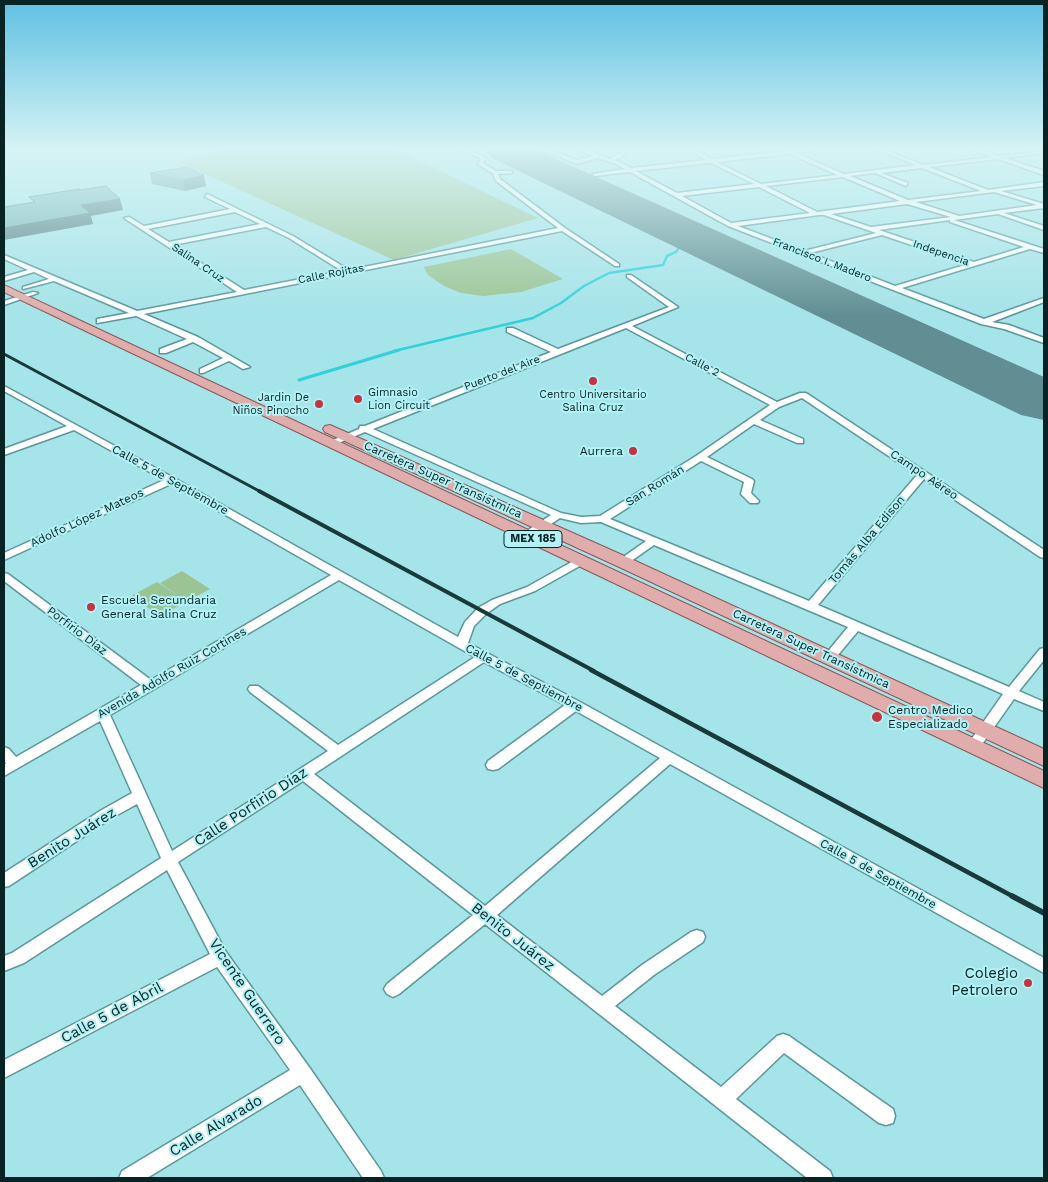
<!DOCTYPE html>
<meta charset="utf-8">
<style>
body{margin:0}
#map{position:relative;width:1048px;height:1182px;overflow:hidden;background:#a5e4e8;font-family:"Work Sans",sans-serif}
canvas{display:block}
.frame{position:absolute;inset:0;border:5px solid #082324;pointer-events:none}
</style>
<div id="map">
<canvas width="1048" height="1182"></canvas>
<div class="frame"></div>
</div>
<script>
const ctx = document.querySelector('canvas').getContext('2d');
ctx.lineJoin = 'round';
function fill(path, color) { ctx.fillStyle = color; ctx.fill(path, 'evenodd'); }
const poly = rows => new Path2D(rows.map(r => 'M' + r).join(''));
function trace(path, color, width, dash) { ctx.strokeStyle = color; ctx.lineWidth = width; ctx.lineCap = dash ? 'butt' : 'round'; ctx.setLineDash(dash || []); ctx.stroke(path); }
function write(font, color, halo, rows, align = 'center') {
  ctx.font = font + ' "Work Sans",sans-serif'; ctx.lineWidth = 4; ctx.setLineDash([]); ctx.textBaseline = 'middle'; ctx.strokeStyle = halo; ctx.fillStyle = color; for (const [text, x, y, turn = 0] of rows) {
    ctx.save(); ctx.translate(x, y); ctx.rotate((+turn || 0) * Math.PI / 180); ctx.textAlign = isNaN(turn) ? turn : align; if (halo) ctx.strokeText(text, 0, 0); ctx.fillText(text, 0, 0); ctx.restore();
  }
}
fill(poly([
 [223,150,397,150,538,218,394,260,179,162],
 [511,249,563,279,521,292,483,296,461,293,444,286,428,275,424,267],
 [182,571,210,589,160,616,131,596,157,582,182,598,160,583]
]), '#9bc494');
trace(poly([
 [541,178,663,236,676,239]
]), '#31d1da', 2);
trace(poly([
 [671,238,679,240,680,246,705,251,722,264,860,332],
 [394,351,533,318,561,303,584,286,609,273,663,265,667,256,676,252,680,246]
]), '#31d1da', 2.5);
trace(poly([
 [299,380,399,350]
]), '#31d1da', 3);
fill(poly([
 [487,150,536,150,1044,377,1044,420,1021,415,492,158,487,150]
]), '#608e92');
const minor = poly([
 [463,150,469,150,486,158,483,163,496,171,512,171,512,173,498,174,500,179,565,228,619,264,619,266,615,266,562,231,144,314,198,337,250,367,243,369,229,361,203,373,200,373,200,369,223,358,193,342,166,353,160,353,160,349,187,339,136,316,97,323,97,319,129,313,54,281,23,289,23,287,49,279,34,272,4,281,4,277,28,270,4,259,4,255,137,311,237,292,124,218,129,217,144,226,230,209,205,197,207,194,293,236,349,270,558,228,496,181,493,174,478,164,481,159,463,150],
 [235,212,260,224,169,242,148,229,235,212],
 [266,227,289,238,342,271,244,290,173,245,266,227],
 [543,150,550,150,577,160,593,156,579,150,586,150,610,159,620,153,621,150,625,150,624,155,615,160,631,168,706,160,688,150,694,150,712,159,795,150,811,150,796,153,844,174,916,165,879,150,886,150,923,165,992,157,975,150,982,150,999,156,1044,151,1044,153,1005,158,1044,171,1044,175,998,159,929,167,988,190,1044,182,1044,186,1001,191,1044,204,1044,208,1004,213,1044,226,1044,230,998,214,954,220,1044,249,1044,253,1030,249,902,288,984,319,1044,298,1044,302,992,322,1009,325,1044,338,1044,343,1004,329,981,324,728,226,630,172,595,176,592,174,625,169,616,164,598,158,577,164,543,150],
 [790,154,837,175,761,184,717,162,790,154],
 [711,163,754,184,677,193,636,171,711,163],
 [922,168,981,191,908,200,850,176,875,173,906,186,908,183,881,173,922,168],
 [843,177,900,201,817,212,766,186,843,177],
 [759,187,810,213,731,223,682,196,759,187],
 [994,192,1037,205,959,216,916,202,994,192],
 [907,204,951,217,871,227,831,214,907,204],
 [819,215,824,215,876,233,804,251,738,226,819,215],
 [950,220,950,222,1024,247,974,262,879,230,950,220],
 [882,235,968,264,895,286,810,253,882,235],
 [627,275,631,275,678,307,632,326,777,402,800,393,806,393,1044,550,1044,558,1040,557,924,479,818,605,1009,687,1040,649,1044,648,1044,660,1019,691,1044,702,1044,711,1014,699,978,750,973,752,968,750,966,747,968,744,1003,694,858,631,833,661,825,661,823,658,825,655,848,627,654,545,627,564,619,564,618,562,619,560,646,541,601,522,581,523,560,518,530,538,522,538,521,536,522,534,551,515,365,432,334,445,331,446,326,443,359,429,360,426,365,426,551,352,507,332,507,328,513,328,558,349,669,307,627,277,627,275],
 [626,328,770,405,696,456,600,516,581,517,561,513,373,429,626,328],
 [802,398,917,475,809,601,610,519,701,461,744,482,741,494,750,503,758,503,759,501,751,493,754,481,752,479,707,457,754,424,797,443,803,443,803,439,760,420,779,407,802,398],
 [33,292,38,293,4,305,4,301,33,292],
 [4,386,174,478,458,637,465,622,478,608,492,600,527,587,577,559,585,559,586,561,585,563,535,591,500,604,486,614,474,626,468,643,580,702,1044,958,1044,973,670,764,497,915,602,996,642,965,691,932,697,930,703,932,705,937,703,942,654,975,615,1006,721,1087,777,1036,783,1034,789,1036,893,1109,895,1116,893,1123,886,1125,879,1123,784,1053,736,1099,830,1171,833,1178,807,1178,485,924,399,994,393,997,387,994,384,989,387,984,473,915,303,781,178,862,226,952,309,1067,381,1171,384,1178,363,1178,300,1085,147,1178,119,1178,122,1171,290,1070,217,967,4,1078,4,1060,210,954,167,870,24,963,4,971,4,956,12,953,161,858,137,804,110,819,9,886,4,887,4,873,100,811,132,793,100,721,4,776,4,765,6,763,4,761,4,747,9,749,16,757,141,685,4,581,4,573,8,574,151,680,331,575,171,484,4,560,4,553,164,480,74,430,4,455,4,449,67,426,4,391,4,386],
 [339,580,475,657,338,745,258,686,250,686,248,689,250,692,328,751,172,851,110,715,339,580],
 [484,662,565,705,488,761,486,765,488,769,493,770,498,769,576,711,660,758,485,906,314,774,484,662]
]);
const primary = poly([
 [4,285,1044,771,1044,788,4,292,4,285],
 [330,425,629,558,1044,749,1044,766,617,566,325,432,323,429,325,426,330,425]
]);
trace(minor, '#5a979b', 3);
trace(primary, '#875959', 2);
fill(minor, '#fff');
fill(primary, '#e0adac');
trace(poly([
 [4,354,261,492]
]), '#1a393b', 3);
trace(poly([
 [259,491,594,671]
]), '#1a393b', 4);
trace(poly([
 [591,670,1014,897]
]), '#1a393b', 4.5);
trace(poly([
 [1012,896,1044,913]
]), '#1a393b', 5.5);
fill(poly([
 [150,173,206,186,185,191,152,184]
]), '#63979b');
fill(poly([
 [204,175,206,186,185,191,183,180],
 [120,199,123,210,91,216,93,224,4,240,4,228,81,205]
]), '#507b7e');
const building = poly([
 [187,167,204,175,183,180,150,173,187,167],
 [106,186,120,199,81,205,90,213,4,228,4,207,35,202,29,197,79,189,80,190,106,186]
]);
fill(building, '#73b0b4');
trace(building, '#507b7e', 1);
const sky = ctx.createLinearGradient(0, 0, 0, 316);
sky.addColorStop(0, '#5fc0e2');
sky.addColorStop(0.47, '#d6f3f5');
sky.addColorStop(1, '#d6f3f500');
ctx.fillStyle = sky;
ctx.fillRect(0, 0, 1048, 316);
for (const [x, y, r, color] of [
 [593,381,5,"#c33341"],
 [358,399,5,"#c33341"],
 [319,404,5,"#c33341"],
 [633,451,5,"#c33341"],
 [91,607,5,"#c33341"],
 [877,717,6,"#c33341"],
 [1028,983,5,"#c33341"]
]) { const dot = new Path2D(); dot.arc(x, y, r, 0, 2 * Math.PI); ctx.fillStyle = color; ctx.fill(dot); trace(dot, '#b2f1f5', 2); }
write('11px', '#082324', '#b2f1f5', [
 ["Indepencia",941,253,19],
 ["Francisco I. Madero",822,260,21],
 ["Salina Cruz",198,263,34],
 ["Calle Rojitas",331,274,-11],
 ["Calle 2",702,365,28],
 ["Puerto del Aire",502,373,-21]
]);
write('11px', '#082324', '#b2f1f5', [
 ["Gimnasio",368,393],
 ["Lion Circuit",368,406],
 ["Centro Universitario",593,395,"center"],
 ["Salina Cruz",593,408,"center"],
 ["Jardin De",309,398,"right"],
 ["Niños Pinocho",309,411,"right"]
], 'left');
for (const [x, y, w] of [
 [533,539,58]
]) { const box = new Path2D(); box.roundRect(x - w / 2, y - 8.5, w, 17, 4); ctx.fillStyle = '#b2f1f5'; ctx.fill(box); trace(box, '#082324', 1); }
write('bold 11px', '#082324', null, [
 ["MEX 185",533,539]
]);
write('12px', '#082324', '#b2f1f5', [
 ["Aurrera",623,451,"right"],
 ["Escuela Secundaria",101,600],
 ["General Salina Cruz",101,614],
 ["Centro Medico",888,710],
 ["Especializado",888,724]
], 'left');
write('12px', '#082324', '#b2f1f5', [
 ["Campo Aéreo",924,475,34],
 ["Calle 5 de Septiembre",170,480,29],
 ["Carretera Super Transístmica",443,480,24],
 ["San Román",655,486,-32],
 ["Adolfo López Mateos",87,518,-25],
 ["Tomás Alba Edison",867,540,-50],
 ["Porfirio Díaz",77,631,37],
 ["Carretera Super Transístmica",811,649,25],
 ["Avenida Adolfo Ruiz Cortines",172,673,-30],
 ["Calle 5 de Septiembre",524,678,28],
 ["Calle 5 de Septiembre",878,874,29]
]);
write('15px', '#082324', '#b2f1f5', [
 ["Calle Porfirio Díaz",251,807,-33],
 ["Benito Juárez",72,838,-32],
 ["Benito Juárez",513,937,38],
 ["Vicente Guerrero",247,992,56],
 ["Calle 5 de Abril",112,1013,-28],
 ["Calle Alvarado",216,1126,-31]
]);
write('15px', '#082324', '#b2f1f5', [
 ["Colegio",1018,974],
 ["Petrolero",1018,991]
], 'right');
</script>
